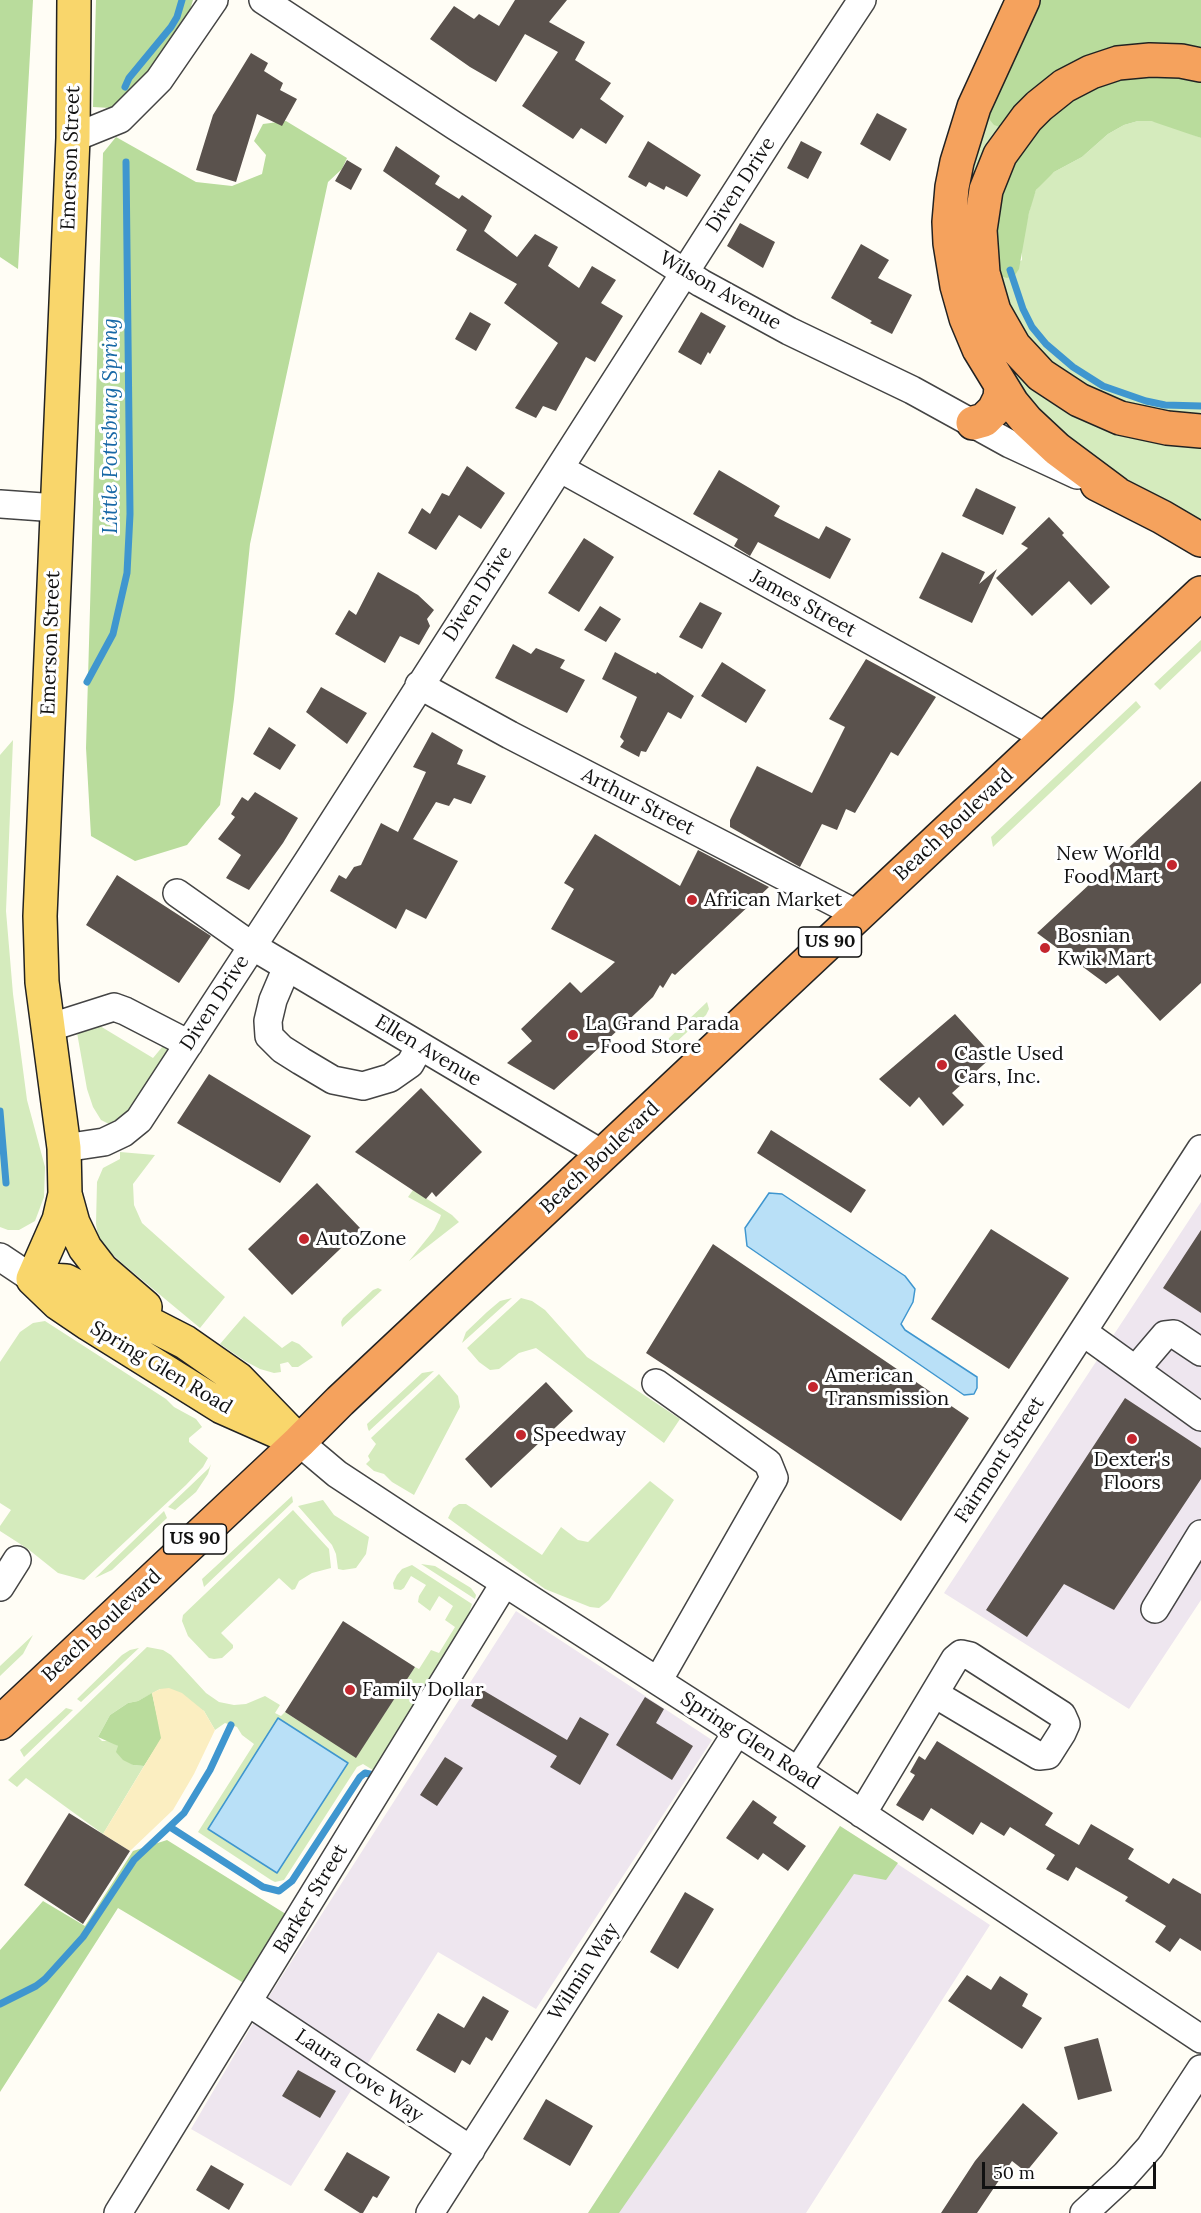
<!DOCTYPE html>
<style>
body{margin:0}
#map{position:relative;width:1201px;height:2213px;overflow:hidden;background:#fffdf5;font-family:Lora,serif}
canvas{display:block}
.scale{position:absolute;left:982px;top:2162px;width:174px;height:27px;box-sizing:border-box;border:3px solid #111;border-top:0;padding-left:8px;font-size:18px;line-height:21px;white-space:nowrap;color:#111;-webkit-text-stroke:4px #fff;paint-order:stroke}
</style>
<div id="map">
<canvas width="1201" height="2213"></canvas>
<div class="scale">50 m</div>
</div>
<script>
const ctx = document.querySelector('canvas').getContext('2d');
ctx.lineJoin = 'round';
function fill(path, color) { ctx.fillStyle = color; ctx.fill(path, 'evenodd'); }
const poly = rows => new Path2D(rows.map(r => 'M' + r).join(''));
function trace(path, color, width, dash) { ctx.strokeStyle = color; ctx.lineWidth = width; ctx.lineCap = dash ? 'butt' : 'round'; ctx.setLineDash(dash || []); ctx.stroke(path); }
function write(font, color, halo, rows, align = 'center') {
  ctx.font = font + ' Lora,serif'; ctx.lineWidth = 6; ctx.setLineDash([]); ctx.textBaseline = 'middle'; ctx.strokeStyle = halo; ctx.fillStyle = color; for (const [text, x, y, turn = 0] of rows) {
    ctx.save(); ctx.translate(x, y); ctx.rotate((+turn || 0) * Math.PI / 180); ctx.textAlign = isNaN(turn) ? turn : align; if (halo) ctx.strokeText(text, 0, 0); ctx.fillText(text, 0, 0); ctx.restore();
  }
}
fill(poly([
 [1201,1202,1201,1600,1129,1709,944,1593],
 [516,1611,712,1740,536,2009,438,1952,291,2186,191,2129,268,1998],
 [840,1826,990,1925,806,2213,588,2213]
]), '#eee6ef');
fill(poly([
 [986,115,1000,127,991,147,1006,354,1201,443,1201,520,1084,457,1009,384,960,216],
 [1138,121,1151,121,1166,124,1201,138,1201,419,1141,411,1057,373,1013,324,1000,276,1022,260,1022,242,1032,200,1036,190,1044,180,1054,172,1082,157,1108,134,1124,125],
 [1201,640,1201,651,1160,690,1154,684],
 [1136,701,1141,707,993,847,991,837],
 [13,740,6,911,13,994,27,1100,45,1167,44,1197,35,1221,19,1230,8,1230,0,1227,0,755],
 [707,1002,709,1009,706,1015,674,1044,666,1041],
 [86,1020,100,1026,153,1058,163,1046,173,1051,149,1091,121,1121,109,1124,101,1120,93,1107,87,1089,76,1027],
 [120,1152,155,1155,133,1184,134,1205,142,1223,225,1297,200,1328,123,1264,108,1250,98,1237,96,1224,97,1182,103,1168,120,1159],
 [413,1190,452,1215,459,1222,409,1261,434,1230,440,1218,441,1215,408,1197],
 [378,1288,382,1290,342,1327,341,1322,343,1318,373,1290],
 [512,1298,462,1343,466,1332,487,1312,500,1301],
 [521,1298,532,1301,545,1310,587,1357,680,1419,664,1443,536,1348,519,1353,499,1369,490,1370,479,1362,467,1348],
 [244,1316,282,1348,292,1341,299,1344,313,1357,298,1367,292,1367,288,1362,280,1364,281,1372,274,1373,260,1369,245,1361,220,1344],
 [45,1321,166,1399,174,1407,196,1419,202,1427,189,1438,189,1442,208,1458,203,1467,186,1485,84,1580,58,1573,28,1549,0,1531,0,1526,11,1510,0,1503,0,1362,20,1332,33,1323],
 [434,1371,369,1431,368,1429,367,1424,422,1373],
 [439,1374,458,1396,460,1407,414,1495,392,1482,384,1474,374,1471,366,1464,370,1460,368,1456,376,1444,371,1438],
 [211,1464,208,1474,196,1492,175,1510,168,1507,209,1468],
 [650,1481,674,1500,609,1600,599,1608,590,1607,545,1589,448,1518,453,1508,459,1504,466,1504,542,1555,561,1527,578,1540,588,1542],
 [292,1496,293,1502,204,1587,202,1579],
 [323,1500,334,1515,369,1537,366,1554,356,1568,343,1570,338,1569,336,1554,332,1545,298,1506],
 [293,1510,329,1549,331,1568,312,1573,299,1581,295,1589,292,1590,279,1578,221,1633,233,1645,233,1648,222,1658,214,1659,209,1658,188,1636,182,1621,183,1615],
 [164,1511,167,1518,112,1570,95,1578],
 [421,1564,435,1566,471,1588,476,1595,475,1599],
 [412,1565,472,1604,460,1640,381,1775,363,1764,357,1767,284,1880,275,1882,271,1880,198,1832,254,1744,242,1735,237,1727,225,1723,215,1730,204,1711,160,1689,138,1701,128,1703,110,1715,98,1737,102,1741,110,1741,118,1746,133,1765,144,1766,103,1834,26,1778,17,1787,8,1780,147,1647,163,1650,171,1655,206,1693,219,1702,234,1705,246,1704,265,1696,280,1705,275,1713,281,1716,285,1712,356,1757,415,1667,419,1669,431,1650,439,1653,455,1627,445,1620,453,1606,439,1596,430,1611,418,1602,419,1596,426,1585,411,1576,404,1588,401,1590,394,1589,393,1583,397,1575,402,1569],
 [33,1635,23,1654,0,1676,0,1666],
 [139,1648,81,1702,77,1699,122,1655,130,1650],
 [66,1708,73,1710,24,1757,20,1750]
]), '#d5ebbd');
fill(poly([
 [0,0,33,0,18,269,0,257],
 [96,0,193,0,187,20,134,91,111,108,93,107],
 [1038,0,1201,0,1201,52,1179,48,1000,127,994,125,986,115],
 [1131,74,1201,79,1201,138,1151,121,1138,121,1124,125,1108,134,1082,157,1054,172,1036,190,1029,213,1019,269,1015,275,1007,278,1000,276,992,232,1009,164,1061,101],
 [286,121,347,158,342,169,328,182,250,544,234,699,220,805,187,845,135,861,91,836,86,748,103,153,116,137,196,182,232,186,262,174,266,155,254,141,263,124],
 [152,1693,162,1738,144,1766,133,1765,123,1760,116,1752,118,1746,98,1737,110,1715,128,1703,138,1701],
 [840,1826,898,1863,886,1880,854,1874,619,2213,588,2213],
 [167,1840,289,1916,247,1985,118,1908,0,2092,0,1950,43,1901,85,1926,133,1851]
]), '#b9dc9c');
fill(poly([
 [169,1688,182,1693,204,1711,215,1730,194,1774,173,1810,130,1851,103,1834,161,1738,152,1693,160,1689]
]), '#fbeec1');
const water = poly([
 [769,1193,782,1194,905,1276,915,1289,913,1302,901,1324,905,1330,977,1377,977,1388,974,1394,964,1395,747,1246,745,1228,769,1193],
 [278,1718,348,1763,277,1873,208,1829,278,1718]
]);
fill(water, '#b9e0f7');
trace(water, '#3f96cf', 1.5);
trace(poly([
 [125,87,129,78,171,27,177,17,182,0],
 [1010,270,1023,309,1032,327,1046,344,1073,367,1103,386,1146,401,1165,405,1201,406],
 [87,682,113,634,127,573,130,514,126,162],
 [0,1111,6,1183],
 [170,1827,263,1887,279,1891,292,1881,360,1777,365,1773,374,1775],
 [0,2004,36,1986,45,1979,83,1937,134,1860,184,1813,210,1770,231,1725]
]), '#3f96cf', 7);
fill(poly([
 [515,0,567,0,549,22,585,42,575,60,611,83,600,99,624,116,606,144,581,128,573,139,522,106,558,52,525,34,496,82,470,67,430,39,454,6,474,19,479,14,499,26],
 [251,53,268,63,264,71,283,83,280,90,297,99,282,126,257,114,236,182,196,170,213,115],
 [877,113,907,129,890,161,860,144],
 [648,141,701,175,687,197,666,186,664,190,649,182,646,187,628,177],
 [801,141,822,152,808,179,787,168],
 [396,146,440,176,435,184,459,199,462,195,492,216,484,231,517,257,535,234,558,247,548,266,579,288,592,266,616,280,601,303,623,316,595,362,586,357,556,411,543,406,536,418,515,408,558,343,504,303,517,284,456,250,467,230,383,171],
 [347,160,362,169,351,190,335,181],
 [740,223,775,242,763,268,727,246],
 [861,244,889,260,878,278,912,295,892,334,870,323,872,321,831,298],
 [470,312,491,324,476,351,455,339],
 [701,312,726,326,710,354,708,352,701,365,678,352],
 [467,466,505,493,481,529,459,515,436,550,408,533,422,508,430,514,442,493,449,496],
 [719,470,780,506,774,516,819,539,826,526,851,539,830,579,758,542,750,556,734,546,738,539,693,514],
 [976,488,1016,507,1003,535,962,516],
 [1049,517,1064,533,1062,535,1110,587,1091,605,1069,581,1032,616,996,578,1028,548,1021,544],
 [584,538,614,557,579,612,548,593],
 [942,552,985,572,979,584,997,569,972,623,919,598],
 [378,572,418,595,434,610,427,619,430,626,419,645,400,636,385,663,335,634,349,610,356,615],
 [700,602,722,613,702,649,679,637],
 [600,606,621,619,606,642,584,630],
 [513,644,531,654,536,648,565,660,560,668,585,680,567,713,495,678],
 [615,652,656,674,657,672,694,696,681,719,668,712,646,752,641,751,639,757,620,747,624,741,620,737,637,697,602,679],
 [866,659,936,697,898,756,891,752,855,813,846,809,837,830,822,824,800,867,730,827,730,820,757,766,812,793,845,727,829,719],
 [722,662,766,690,746,723,701,696],
 [321,687,367,713,347,744,306,712],
 [269,727,296,745,280,770,253,754],
 [432,732,463,750,457,764,486,776,471,804,454,798,449,806,436,802,413,839,458,861,426,919,406,909,396,929,330,891,339,875,346,879,354,867,361,865,381,823,398,832,426,772,413,767],
 [1201,781,1201,983,1160,1021,1118,975,1106,984,1037,933],
 [255,792,298,818,283,843,249,890,226,878,241,855,218,839,235,817,231,814,242,797,248,801],
 [595,834,680,886,698,850,769,887,675,975,672,973,663,988,660,985,653,997,554,1090,507,1063,532,1041,521,1029,570,982,581,993,615,962,551,929,574,889,564,883],
 [117,875,211,936,179,983,86,925],
 [955,1014,993,1056,952,1093,964,1105,943,1126,919,1097,910,1107,879,1079],
 [209,1074,311,1136,280,1183,177,1123],
 [421,1088,482,1152,436,1197,432,1192,426,1199,355,1152],
 [771,1130,866,1190,851,1213,757,1153],
 [317,1183,361,1229,292,1295,248,1249],
 [991,1229,1069,1278,1009,1369,931,1319],
 [1201,1230,1201,1313,1163,1288],
 [713,1244,969,1418,901,1521,646,1353],
 [546,1382,573,1411,491,1488,465,1459],
 [1125,1398,1201,1448,1201,1479,1114,1610,1064,1584,1027,1637,986,1610],
 [343,1621,415,1667,356,1758,285,1712],
 [481,1689,567,1740,580,1717,609,1734,580,1785,550,1767,557,1756,471,1706],
 [645,1697,664,1709,656,1723,693,1746,672,1780,616,1745],
 [937,1741,1053,1813,1045,1825,1079,1845,1091,1824,1134,1849,1128,1859,1169,1884,1173,1878,1201,1894,1201,1951,1180,1938,1170,1952,1155,1942,1166,1926,1125,1901,1128,1897,1076,1867,1068,1881,1046,1869,1055,1855,1010,1827,1004,1836,981,1822,973,1835,931,1808,923,1821,896,1805,915,1775,910,1772,919,1756,925,1760],
 [445,1757,463,1768,437,1806,420,1795],
 [753,1800,777,1817,773,1823,806,1846,788,1871,763,1853,758,1860,726,1838],
 [69,1813,130,1851,83,1924,24,1885],
 [685,1892,714,1909,678,1969,650,1952],
 [967,1975,991,1990,1000,1976,1028,1994,1022,2006,1042,2018,1022,2049,948,2001],
 [483,1996,509,2011,492,2041,486,2037,470,2065,462,2060,455,2073,416,2050,438,2013,464,2028],
 [1098,2038,1112,2091,1078,2100,1064,2047],
 [298,2070,336,2091,320,2118,282,2096],
 [546,2099,593,2126,570,2166,523,2139],
 [1023,2103,1058,2133,1026,2172,1012,2161,977,2213,941,2213,975,2161],
 [347,2152,390,2177,377,2198,373,2196,363,2213,360,2213,324,2190],
 [211,2165,244,2184,229,2210,196,2190]
]), '#5a524d');
const minor = poly([
 [263,0,455,126,701,283,789,331,912,390,1010,444,1077,475],
 [73,138,120,119,159,80,214,0],
 [561,469,1047,738],
 [0,504,57,508],
 [419,685,510,735,859,915],
 [177,893,252,946,604,1155],
 [287,967,273,1000,268,1021,269,1036,282,1049,301,1061,333,1080,363,1086,390,1078,410,1064,420,1046],
 [48,1028,114,1007,125,1011,189,1044],
 [64,1148,104,1142,123,1133,139,1120,310,858,772,136,862,0],
 [0,1257,33,1279],
 [1083,1332,1201,1417],
 [1136,1369,1165,1335,1174,1334,1201,1352],
 [656,1383,768,1463,774,1478,658,1681],
 [299,1442,337,1474,410,1522,798,1771,1201,2039],
 [0,1587,17,1560],
 [1155,1609,1201,1534],
 [798,1771,1201,1149],
 [862,1814,955,1659,961,1654,970,1656,1062,1715,1066,1724,1062,1733,1048,1755,1039,1756,935,1694],
 [248,2002,471,2150],
 [118,2213,504,1584],
 [430,2213,737,1732],
 [1084,2213,1125,2175,1150,2147,1201,2069]
]);
const major = poly([
 [65,1194,73,1223,85,1248,102,1270,145,1307],
 [33,1279,59,1220,65,1194,64,1148,42,982,40,916,73,138,74,0],
 [33,1279,66,1281,185,1342,238,1379,299,1442],
 [33,1279,58,1303,89,1324,222,1407,283,1434]
]);
const highway = poly([
 [1023,0,974,107,957,162,952,187,949,222,950,243,957,286,966,318,979,349,1012,403,1027,421,1057,449,1116,493],
 [1201,65,1181,61,1150,60,1118,63,1091,72,1064,86,1039,106,1027,118,1000,155,986,190,980,230,983,273,994,311,1014,346,1041,375,1079,400,1120,418,1167,428,1201,431],
 [973,423,984,420,994,410,1000,398,1001,386],
 [1097,484,1162,517,1201,540],
 [0,1723,299,1442,340,1401,1201,593]
]);
trace(minor, '#444', 30);
trace(major, '#222', 36);
trace(highway, '#222', 36);
trace(minor, '#fff', 27);
trace(major, '#f9d66b', 33);
trace(highway, '#f5a25d', 33);
for (const [x, y, r, color] of [
 [1172,865,6,"#c4262e"],
 [692,900,6,"#c4262e"],
 [1045,948,6,"#c4262e"],
 [573,1035,6,"#c4262e"],
 [942,1065,6,"#c4262e"],
 [304,1239,6,"#c4262e"],
 [813,1387,6,"#c4262e"],
 [521,1435,6,"#c4262e"],
 [1132,1439,6,"#c4262e"],
 [350,1690,6,"#c4262e"]
]) { const dot = new Path2D(); dot.arc(x, y, r, 0, 2 * Math.PI); ctx.fillStyle = color; ctx.fill(dot); trace(dot, '#fff', 2); }
for (const [x, y, w] of [
 [830,942,63],
 [195,1539,63]
]) { const box = new Path2D(); box.roundRect(x - w / 2, y - 15, w, 30, 4.5); ctx.fillStyle = '#fff'; ctx.fill(box); trace(box, '#111', 1.5); }
write('bold 18px', '#111', null, [
 ["US 90",830,942],
 ["US 90",195,1539]
]);
write('20px', '#111', '#fff', [
 ["Emerson Street",71,158,-88],
 ["Diven Drive",741,185,-57],
 ["Wilson Avenue",720,291,30],
 ["Diven Drive",478,594,-57],
 ["James Street",803,604,29],
 ["Emerson Street",51,643,-88],
 ["Arthur Street",638,802,27],
 ["Beach Boulevard",954,825,-43],
 ["Diven Drive",215,1003,-57],
 ["Ellen Avenue",428,1051,31],
 ["Beach Boulevard",600,1158,-43],
 ["Spring Glen Road",161,1368,31],
 ["Fairmont Street",1000,1460,-57],
 ["Beach Boulevard",102,1626,-43],
 ["Spring Glen Road",750,1741,33],
 ["Barker Street",311,1899,-59],
 ["Wilmin Way",584,1972,-57],
 ["Laura Cove Way",359,2076,34]
]);
write('20px', '#111', '#fff', [
 ["New World",1160,854,"right"],
 ["Food Mart",1160,877,"right"],
 ["African Market",704,900],
 ["Bosnian",1057,936],
 ["Kwik Mart",1057,959],
 ["La Grand Parada",585,1024],
 ["- Food Store",585,1047],
 ["Castle Used",954,1054],
 ["Cars, Inc.",954,1077],
 ["AutoZone",316,1239],
 ["American",825,1376],
 ["Transmission",825,1399],
 ["Speedway",533,1435],
 ["Dexter's",1132,1460,"center"],
 ["Floors",1132,1483,"center"],
 ["Family Dollar",362,1690]
], 'left');
write('italic 21px', '#1768a6', '#fff', [
 ["Little Pottsburg Spring",111,426,-90]
]);
</script>
